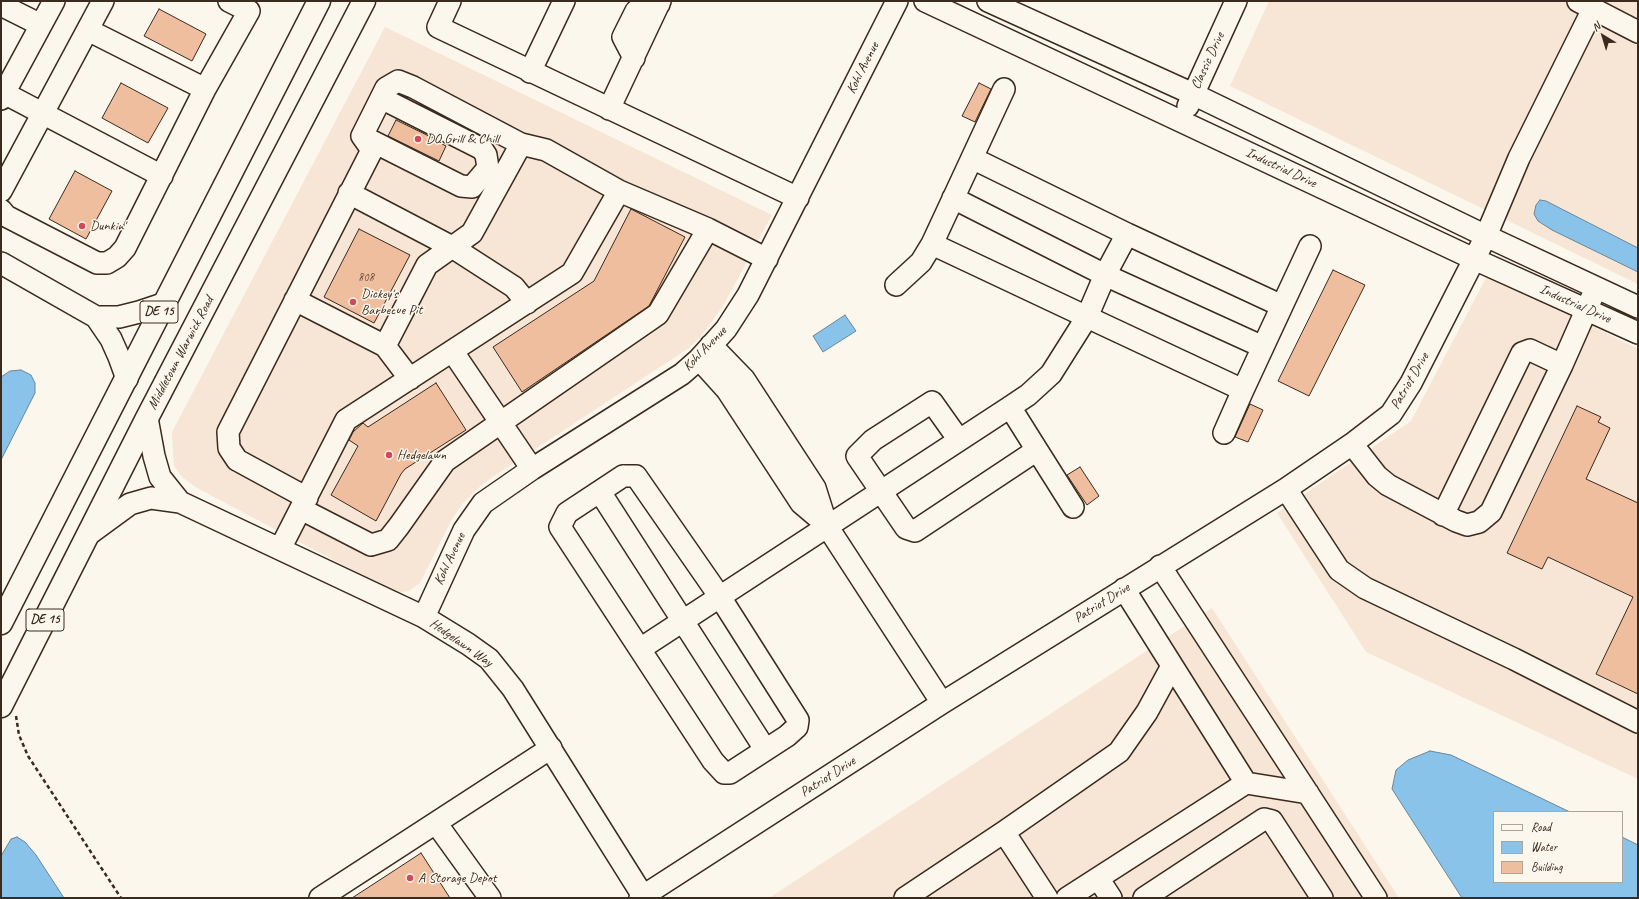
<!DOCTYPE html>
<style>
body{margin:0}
#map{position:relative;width:1639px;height:899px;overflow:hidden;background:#fbf7ec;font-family:Caveat,sans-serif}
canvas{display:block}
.frame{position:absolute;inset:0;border:2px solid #3b2a1e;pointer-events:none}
.legend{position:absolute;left:1493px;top:811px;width:130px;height:72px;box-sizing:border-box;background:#fbf7ec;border:1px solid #aea59a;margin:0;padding:5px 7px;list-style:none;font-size:12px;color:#3b2a1e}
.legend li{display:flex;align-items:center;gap:8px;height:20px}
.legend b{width:20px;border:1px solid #aea59a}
.north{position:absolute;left:1583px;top:16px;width:40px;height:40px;-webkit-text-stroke:3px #fbf7ec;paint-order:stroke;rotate:322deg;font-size:11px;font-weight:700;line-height:16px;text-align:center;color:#3b2a1e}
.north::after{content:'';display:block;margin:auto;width:14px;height:18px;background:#3b2a1e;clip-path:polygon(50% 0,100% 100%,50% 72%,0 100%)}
</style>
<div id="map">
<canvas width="1639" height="899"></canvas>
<div class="frame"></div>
<ul class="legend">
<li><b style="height:5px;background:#fbf7ec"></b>Road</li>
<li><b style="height:11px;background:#8ac3e9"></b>Water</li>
<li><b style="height:11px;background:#efbe9f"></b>Building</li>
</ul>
<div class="north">N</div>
</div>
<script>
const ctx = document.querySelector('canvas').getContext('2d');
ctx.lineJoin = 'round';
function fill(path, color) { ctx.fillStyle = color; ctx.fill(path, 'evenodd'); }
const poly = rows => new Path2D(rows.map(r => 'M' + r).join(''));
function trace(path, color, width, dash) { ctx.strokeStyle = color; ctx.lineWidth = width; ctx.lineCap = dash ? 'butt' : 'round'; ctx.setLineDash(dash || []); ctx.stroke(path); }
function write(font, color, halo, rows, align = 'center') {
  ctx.font = font + ' Caveat,sans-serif'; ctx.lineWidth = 3; ctx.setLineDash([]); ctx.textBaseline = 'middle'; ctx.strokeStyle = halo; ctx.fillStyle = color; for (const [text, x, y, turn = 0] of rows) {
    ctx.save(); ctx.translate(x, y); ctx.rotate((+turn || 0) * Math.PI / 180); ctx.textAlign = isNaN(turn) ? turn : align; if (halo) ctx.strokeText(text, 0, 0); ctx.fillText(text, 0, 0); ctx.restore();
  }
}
fill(poly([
 [1269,1,1638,1,1638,284,1230,86],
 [385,27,772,215,723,306,703,334,689,348,491,478,476,490,462,504,451,521,420,583,409,591,396,593,197,488,182,477,174,466,172,432],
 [1488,274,1638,349,1638,779,1366,652,1277,513,1411,421],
 [1212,608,1399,898,769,898]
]), '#f7e6d5');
const water = poly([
 [1540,200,1546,201,1638,248,1638,272,1552,230,1538,221,1534,214,1536,205,1540,200],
 [845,315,856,331,823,352,813,336,845,315],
 [21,370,31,375,35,383,35,393,1,460,1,377,10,371,21,370],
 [1430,751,1451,755,1570,812,1494,812,1494,882,1622,882,1622,837,1638,845,1638,898,1462,898,1392,789,1396,770,1408,760,1430,751],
 [17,837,25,842,36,855,64,898,1,898,1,856,11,839,17,837]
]);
fill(water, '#8ac3e9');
trace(water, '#6a8698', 1);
const building = poly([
 [159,9,206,34,192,61,144,36,159,9],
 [121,83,168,108,148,143,102,118,121,83],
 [979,83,991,89,975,122,962,116,979,83],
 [396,120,437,140,436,141,446,146,439,161,388,136,396,120],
 [75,171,112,191,86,239,49,219,75,171],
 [631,209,685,237,649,306,522,392,493,347,594,281,631,209],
 [359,229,410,255,374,323,324,297,359,229],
 [1333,270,1365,285,1309,396,1278,381,1333,270],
 [436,383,466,430,405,469,401,474,376,521,331,495,358,446,349,440,353,432,363,423,368,427,436,383],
 [1250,404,1263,410,1248,442,1235,437,1250,404],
 [1577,406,1601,417,1598,422,1610,428,1586,479,1638,503,1638,694,1596,674,1633,597,1548,557,1542,569,1507,553,1577,406],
 [1080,467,1099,496,1087,505,1067,475,1080,467],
 [421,853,450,898,352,898,415,857,421,853]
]);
fill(building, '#efbe9f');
trace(building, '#3b2a1e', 1);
const minor = poly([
 [450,1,438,27,798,198],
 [925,1,1474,259,1638,333],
 [988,1,1193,94,1486,236,1638,307],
 [1578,1,1638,32],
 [1,5,41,25],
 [88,30,205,89],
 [634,58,623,37,636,11,659,4],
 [530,72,564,1],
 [4,93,162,176],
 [1,99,54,1],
 [1188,106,1236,1],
 [609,109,660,1],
 [362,136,461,186,472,187,488,168,486,155,482,149,381,98],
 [972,158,1004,89],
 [1,191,103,1],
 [349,193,452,247,514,287,527,303],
 [953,198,1105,275,1263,347],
 [1,210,6,216,97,263,107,263,117,257,125,248,205,89,249,11,229,1],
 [1,263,96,317,111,339,119,357,127,379],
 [896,285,921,262,932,244],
 [295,300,385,346],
 [1282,306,1310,246],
 [96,317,119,317,139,312,163,304],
 [711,345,744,379,815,488,827,526,942,703],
 [453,352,532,469],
 [699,359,727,390,801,503,827,525],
 [410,379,385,346,427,265,472,233,521,144],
 [147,418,154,456,160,477,180,502],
 [1224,433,1243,390],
 [959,440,932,402,873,440,857,456,906,528,915,531,1037,450,1010,407],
 [1352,444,1377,476,1388,485,1456,521,1467,525,1479,522,1491,512,1562,365,1592,297],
 [1037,450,1073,507],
 [623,476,636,476,720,597,798,720,797,727,787,736,730,773,724,773,713,761,560,527,567,513,623,476],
 [1286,489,1339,570,1365,588,1514,659,1638,722],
 [600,492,765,749],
 [307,498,237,460,229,448,228,432,372,150,362,136,386,88,398,81,413,87,521,144,546,150,619,191],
 [301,509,371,545,388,540,399,526,445,461,658,314,708,229],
 [1443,515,1522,353,1530,350,1562,365],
 [89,534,130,504,151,498,180,502,424,617,468,644,489,659,513,689,643,896],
 [280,549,346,420,572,273,619,191,708,229,767,259],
 [1160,566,1376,898],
 [1124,589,1246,783],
 [424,617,464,530,483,503,532,469,682,374,699,359,726,329,748,295,897,1],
 [640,649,1010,407,1028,395,1051,374,1087,317,1105,275,1127,234,972,158,932,244,1087,317,1243,390,1282,306,1127,234],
 [436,823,490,898],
 [1004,832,1047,898],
 [1098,878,1111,898],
 [320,898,551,748],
 [640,898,942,703,1286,489,1352,444,1391,414,1411,383,1486,236,1519,158,1593,9],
 [905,898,1004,832,1119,752,1147,712,1172,666],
 [1067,898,1246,783,1308,793],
 [1144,898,1264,819,1272,821,1322,898]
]);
const major = poly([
 [1,623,319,1],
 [1,706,147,418,364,1]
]);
trace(minor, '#3b2a1e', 24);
trace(major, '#3b2a1e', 25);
trace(poly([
 [16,716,19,735,28,756,121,898]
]), '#3b2a1e', 2.5, [4, 3]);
trace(minor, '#fbf7ec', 21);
trace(major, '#fbf7ec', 22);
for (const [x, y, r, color] of [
 [418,139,4,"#d1495b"],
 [82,226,4,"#d1495b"],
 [353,302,4,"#d1495b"],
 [389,455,4,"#d1495b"],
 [410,878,4,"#d1495b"]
]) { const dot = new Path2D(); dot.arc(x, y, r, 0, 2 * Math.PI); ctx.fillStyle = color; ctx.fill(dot); trace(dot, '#fbf7ec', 1.5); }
write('12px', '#684f3e', null, [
 ["808",366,278]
]);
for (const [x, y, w] of [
 [159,312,38],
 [45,620,38]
]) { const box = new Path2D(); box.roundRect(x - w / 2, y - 11, w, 22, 3); ctx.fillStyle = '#fbf7ec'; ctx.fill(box); trace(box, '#3b2a1e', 1); }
write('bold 13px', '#3b2a1e', null, [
 ["DE 15",159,312],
 ["DE 15",45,620]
]);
write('14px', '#3b2a1e', '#fbf7ec', [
 ["Classic Drive",1208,61,-65],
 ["Kohl Avenue",863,68,-63],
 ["Industrial Drive",1281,168,25],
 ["Industrial Drive",1575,304,24],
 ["Kohl Avenue",705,349,-46],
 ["Middletown Warwick Road",181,353,-62],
 ["Patriot Drive",1410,381,-60],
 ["Kohl Avenue",450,559,-65],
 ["Patriot Drive",1102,603,-32],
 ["Hedgelawn Way",461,643,35],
 ["Patriot Drive",828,777,-33]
]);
write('14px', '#3b2a1e', '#fbf7ec', [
 ["DQ Grill & Chill",426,139],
 ["Dunkin'",90,226],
 ["Dickey's",361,294],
 ["Barbecue Pit",361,310],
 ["Hedgelawn",397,455],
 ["A Storage Depot",418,878]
], 'left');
</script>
